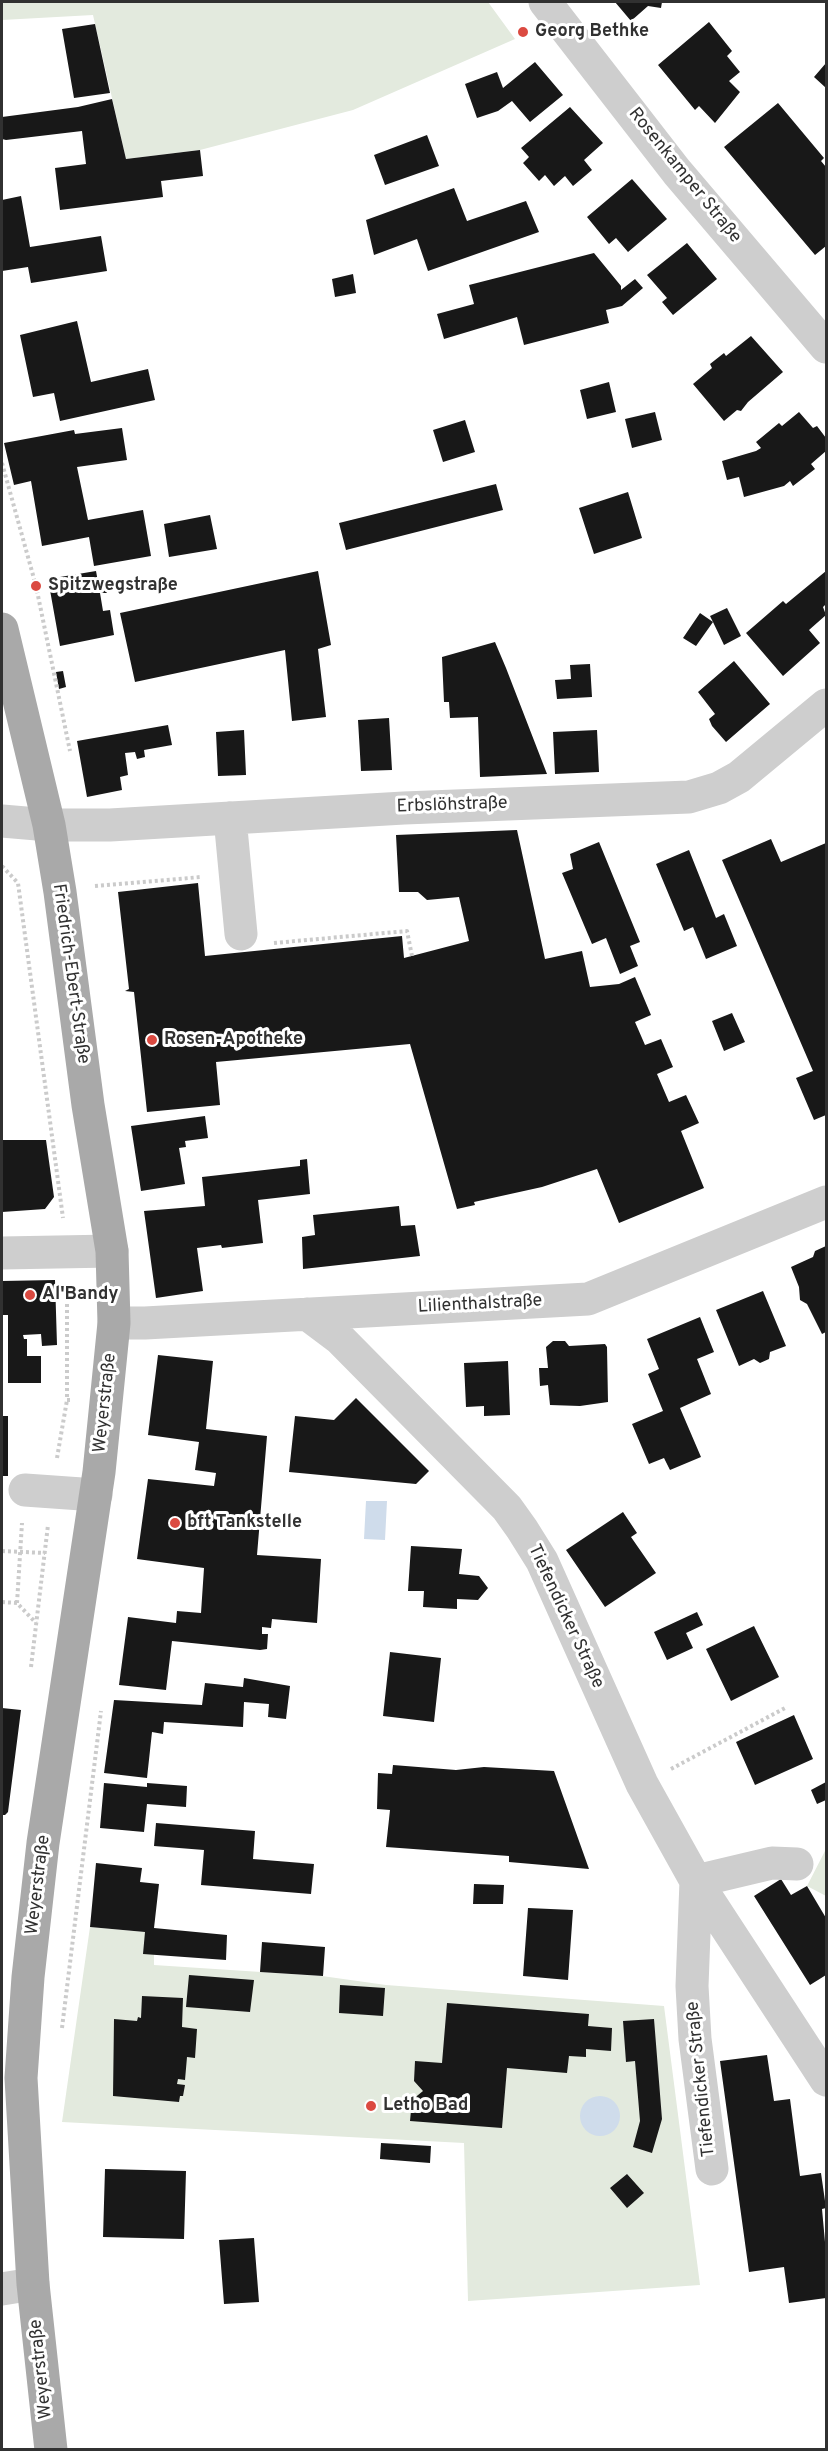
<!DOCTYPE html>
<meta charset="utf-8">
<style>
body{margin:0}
#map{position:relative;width:828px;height:2451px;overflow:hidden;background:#fff;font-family:Overpass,sans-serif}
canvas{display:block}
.frame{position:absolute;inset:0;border:3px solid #313131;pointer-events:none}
</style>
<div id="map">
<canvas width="828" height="2451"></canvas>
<div class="frame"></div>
</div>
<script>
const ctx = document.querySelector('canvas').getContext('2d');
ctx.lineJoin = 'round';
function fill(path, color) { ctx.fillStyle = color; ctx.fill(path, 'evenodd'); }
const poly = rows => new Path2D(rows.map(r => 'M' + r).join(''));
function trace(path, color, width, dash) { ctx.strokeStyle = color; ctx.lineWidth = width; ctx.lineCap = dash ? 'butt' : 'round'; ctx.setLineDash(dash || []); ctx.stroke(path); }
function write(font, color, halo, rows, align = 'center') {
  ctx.font = font + ' Overpass,sans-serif'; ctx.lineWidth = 6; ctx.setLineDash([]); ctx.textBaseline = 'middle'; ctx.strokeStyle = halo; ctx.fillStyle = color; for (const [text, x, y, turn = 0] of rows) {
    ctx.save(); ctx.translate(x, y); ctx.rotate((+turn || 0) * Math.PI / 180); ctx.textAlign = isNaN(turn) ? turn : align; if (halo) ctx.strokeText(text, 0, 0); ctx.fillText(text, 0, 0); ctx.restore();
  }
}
fill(poly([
 [2,2,488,2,515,39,353,110,200,150,126,159,93,15,2,20],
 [826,1849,826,1896,807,1886],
 [90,1927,145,1932,154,1955,154,1965,322,1976,386,1985,664,2006,700,2285,468,2301,464,2143,62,2122]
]), '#e3eade');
fill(poly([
 [366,1501,387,1501,385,1540,364,1539],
 '580 2116a20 20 0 1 1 40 0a20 20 0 1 1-40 0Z'
]), '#cfdceb');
fill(poly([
 [615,2,662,2,661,8,648,6,631,21],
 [709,22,732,51,727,56,740,72,729,81,740,92,715,123,699,106,695,110,658,65],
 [95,24,110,93,74,98,62,29],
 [535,62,563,95,530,122,512,101,498,111,477,118,465,84,497,72,503,88],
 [826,63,826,88,814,77],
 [112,99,126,159,200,150,203,176,161,181,163,197,60,210,55,168,86,164,82,131,6,140,2,139,2,117,78,107],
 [778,103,824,158,821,161,826,167,826,246,815,255,724,147],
 [570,107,603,143,584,160,592,170,573,186,565,176,554,186,545,175,539,181,523,163,529,157,521,148],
 [427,135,439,166,385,185,374,155],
 [632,179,667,219,628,252,616,238,609,244,587,217],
 [454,188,467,221,526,201,539,232,428,271,417,239,374,255,366,220],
 [21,196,30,247,101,236,107,271,31,283,28,267,2,271,2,200],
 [687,243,717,279,673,315,662,302,667,298,647,275],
 [594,253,621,286,621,290,635,279,643,288,622,306,606,310,609,323,524,345,517,317,444,339,437,314,474,304,469,285],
 [353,274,356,293,335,297,332,279],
 [77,321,91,382,148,369,155,400,60,421,54,393,33,397,20,335],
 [751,336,783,372,748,402,741,411,737,410,724,421,693,384,712,368,710,364,724,353,726,356],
 [609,382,616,412,587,419,580,390],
 [655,412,662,440,632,448,625,419],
 [799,412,813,428,817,426,826,438,826,451,811,464,815,469,793,486,790,481,784,486,744,497,739,477,727,480,722,461,756,451,761,448,756,442,779,423,782,426],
 [465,420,475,452,443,462,433,430],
 [122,428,127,460,77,467,88,520,143,510,151,556,94,566,89,537,42,546,31,481,14,485,4,443,74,430,75,434],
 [496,484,503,510,346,550,339,523],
 [628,492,642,538,594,554,579,508],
 [210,515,217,549,169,557,164,524],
 [96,571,98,582,105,581,107,593,100,593,103,611,110,610,114,635,60,646,48,579],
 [318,571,331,645,318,649,326,717,292,721,285,650,135,682,120,613],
 [826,571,826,604,823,607,826,615,809,630,820,643,783,676,746,633,783,601,786,604],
 [727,608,741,636,724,645,713,622,696,646,683,638,700,613,713,622,710,616],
 [495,642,506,668,547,774,480,777,478,717,450,718,449,702,444,702,442,657],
 [734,661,770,704,726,742,712,726,709,719,715,714,698,692],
 [590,664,592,697,557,699,555,680,571,679,570,665],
 [63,671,66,687,59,689,56,672],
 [389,718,392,770,361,771,358,720],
 [168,725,172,745,144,750,145,757,137,759,135,752,125,753,128,775,120,777,122,790,87,797,77,741],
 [244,730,246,775,218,776,216,732],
 [597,730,599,772,555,774,553,732],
 [517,830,545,959,582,951,590,987,619,984,635,977,651,1015,635,1022,645,1045,661,1039,673,1067,657,1074,669,1102,686,1095,699,1123,681,1131,704,1188,619,1223,597,1169,542,1187,474,1202,475,1205,457,1209,410,1044,216,1062,220,1105,147,1112,134,992,125,991,129,989,118,892,198,883,205,956,402,936,404,958,469,941,459,897,427,900,418,892,399,892,396,835],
 [771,839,781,862,826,843,826,1115,814,1120,796,1078,813,1071,722,860],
 [599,842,640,942,630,946,638,966,620,974,606,938,592,944,562,873,573,869,570,854],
 [689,850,716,918,724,914,737,946,706,959,693,927,684,931,656,864],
 [732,1013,745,1042,724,1051,712,1021],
 [205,1116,208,1138,185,1141,186,1147,179,1148,185,1184,141,1191,131,1126],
 [2,1140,46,1140,54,1197,45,1209,2,1212],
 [307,1159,310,1194,258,1200,263,1243,222,1248,221,1245,197,1248,203,1291,156,1298,144,1211,205,1206,202,1177,300,1166,300,1160],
 [399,1206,401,1226,415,1225,420,1256,303,1269,302,1237,315,1235,313,1215],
 [826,1246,826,1332,822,1334,807,1304,800,1300,799,1287,791,1267,813,1257,815,1251],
 [55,1280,57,1345,42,1346,41,1334,23,1335,24,1339,27,1339,27,1356,41,1356,41,1383,8,1383,8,1315,2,1315,2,1281],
 [763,1291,786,1346,770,1352,769,1359,760,1363,754,1359,739,1366,716,1310],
 [700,1317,714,1352,697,1359,711,1394,680,1408,701,1457,670,1470,664,1458,649,1464,632,1424,663,1411,648,1374,659,1369,647,1339],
 [553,1341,565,1341,569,1346,605,1344,607,1347,608,1402,580,1406,550,1405,548,1385,540,1386,539,1368,548,1368,546,1347],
 [158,1355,213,1361,206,1429,267,1436,257,1555,321,1559,317,1623,272,1619,271,1628,262,1627,262,1634,268,1634,267,1649,260,1650,172,1641,166,1690,119,1685,128,1617,176,1623,177,1611,201,1613,204,1568,137,1559,148,1479,214,1486,216,1473,195,1470,199,1442,148,1435],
 [508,1361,510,1415,484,1416,484,1406,466,1407,464,1363],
 [356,1398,429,1471,416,1484,289,1472,295,1416,334,1420],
 [2,1416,8,1416,8,1476,2,1476],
 [623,1512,637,1533,631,1537,656,1573,605,1607,566,1550],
 [411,1546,462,1549,459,1574,479,1576,488,1588,478,1600,457,1599,457,1609,423,1607,424,1591,408,1591],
 [697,1612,703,1625,686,1633,693,1648,667,1660,654,1632],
 [754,1626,779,1677,731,1701,706,1649],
 [390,1652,441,1658,434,1722,383,1716],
 [244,1678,290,1686,286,1719,268,1717,269,1704,244,1702,243,1727,164,1722,163,1734,152,1732,147,1778,104,1773,114,1700,202,1705,205,1683,243,1687],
 [2,1708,21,1710,8,1812,5,1815,2,1815],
 [794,1715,813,1759,755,1785,736,1742],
 [393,1765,456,1770,484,1767,554,1771,589,1869,509,1862,509,1856,386,1847,390,1810,377,1809,378,1773,392,1774],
 [826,1782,826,1800,817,1804,811,1790],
 [104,1783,147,1787,147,1783,187,1786,186,1807,147,1804,144,1832,100,1828],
 [156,1823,255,1831,253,1859,314,1864,311,1894,201,1885,204,1850,154,1846],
 [96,1863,142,1868,140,1882,159,1884,154,1928,227,1935,226,1960,143,1954,145,1932,90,1927],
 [781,1879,791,1895,807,1886,826,1918,826,1975,810,1985,754,1896],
 [474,1884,504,1885,503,1904,473,1904],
 [528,1908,573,1910,568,1980,523,1976],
 [262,1942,325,1947,323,1976,260,1972],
 [189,1975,254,1980,250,2012,186,2007],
 [340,1985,385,1988,383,2016,339,2013],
 [142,1996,183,1998,182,2027,197,2029,195,2058,187,2057,185,2080,178,2079,177,2084,185,2085,183,2096,180,2096,179,2102,113,2096,114,2019,137,2021,138,2017,141,2018],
 [447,2003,589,2014,588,2026,612,2028,611,2051,586,2049,586,2057,569,2056,567,2073,507,2068,502,2128,410,2121,412,2100,423,2091,414,2081,415,2061,442,2063],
 [654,2019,662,2119,652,2153,633,2147,640,2121,635,2061,626,2062,623,2021],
 [767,2055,774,2101,790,2099,800,2176,821,2173,826,2208,822,2209,826,2253,826,2298,789,2303,784,2267,749,2272,720,2061],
 [381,2143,431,2146,430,2163,380,2159],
 [105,2169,186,2171,184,2239,103,2237],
 [627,2174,644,2193,627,2208,610,2188],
 [254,2238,259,2302,224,2304,219,2240]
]), '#181818');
trace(poly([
 [2,463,36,586,70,751],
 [2,866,18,883,63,1218],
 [95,886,201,877],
 [274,943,407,931,412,956],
 [67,1286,67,1400,72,1400],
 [57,1458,67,1400],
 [2,1551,45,1553],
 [2,1602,17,1603,36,1623],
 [17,1603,22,1523],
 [31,1667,48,1525],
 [671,1769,785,1708],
 [62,2028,101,1711]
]), '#cbcbcb', 4, [3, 3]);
trace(poly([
 [545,2,677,172,826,347],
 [230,818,241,934],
 [2,821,49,825,110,825,404,808,689,797,719,788,739,777,826,705],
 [2,1253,112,1251],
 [307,1314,339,1338,507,1508,522,1529,542,1561,642,1784,696,1881,826,2080],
 [114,1323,145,1323,588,1299,826,1202],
 [25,1490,96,1495],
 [712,2169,695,2039,692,1986,696,1881,772,1863,797,1864],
 [2,2289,33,2284]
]), '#cecece', 33);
trace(poly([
 [2,629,49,825,60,892,88,1105,112,1251,114,1323,99,1472,43,1843,28,1977,21,2078,33,2284,51,2450]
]), '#a9a9a9', 33);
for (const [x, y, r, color] of [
 [523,32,6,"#db4a41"],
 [36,586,6,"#db4a41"],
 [152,1040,6,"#db4a41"],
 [30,1295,6,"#db4a41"],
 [175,1523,6,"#db4a41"],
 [371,2106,6,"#db4a41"]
]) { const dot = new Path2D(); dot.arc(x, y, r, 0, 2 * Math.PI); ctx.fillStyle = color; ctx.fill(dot); trace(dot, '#fff', 2); }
write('bold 18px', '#313131', '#fff', [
 ["Georg Bethke",535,32],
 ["Spitzwegstraße",48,586],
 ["Rosen-Apotheke",164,1040],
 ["Al'Bandy",42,1295],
 ["bft Tankstelle",187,1523],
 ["Letho Bad",383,2106]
], 'left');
write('18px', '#313131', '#fff', [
 ["Rosenkamper Straße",684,176,51],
 ["Erbslöhstraße",452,806,-2],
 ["Friedrich-Ebert-Straße",70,974,82],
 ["Lilienthalstraße",480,1305,-3],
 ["Weyerstraße",106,1403,-84],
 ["Tiefendicker Straße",565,1617,65],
 ["Weyerstraße",39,1885,-83],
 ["Tiefendicker Straße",702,2079,-96],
 ["Weyerstraße",42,2369,-96]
]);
</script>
